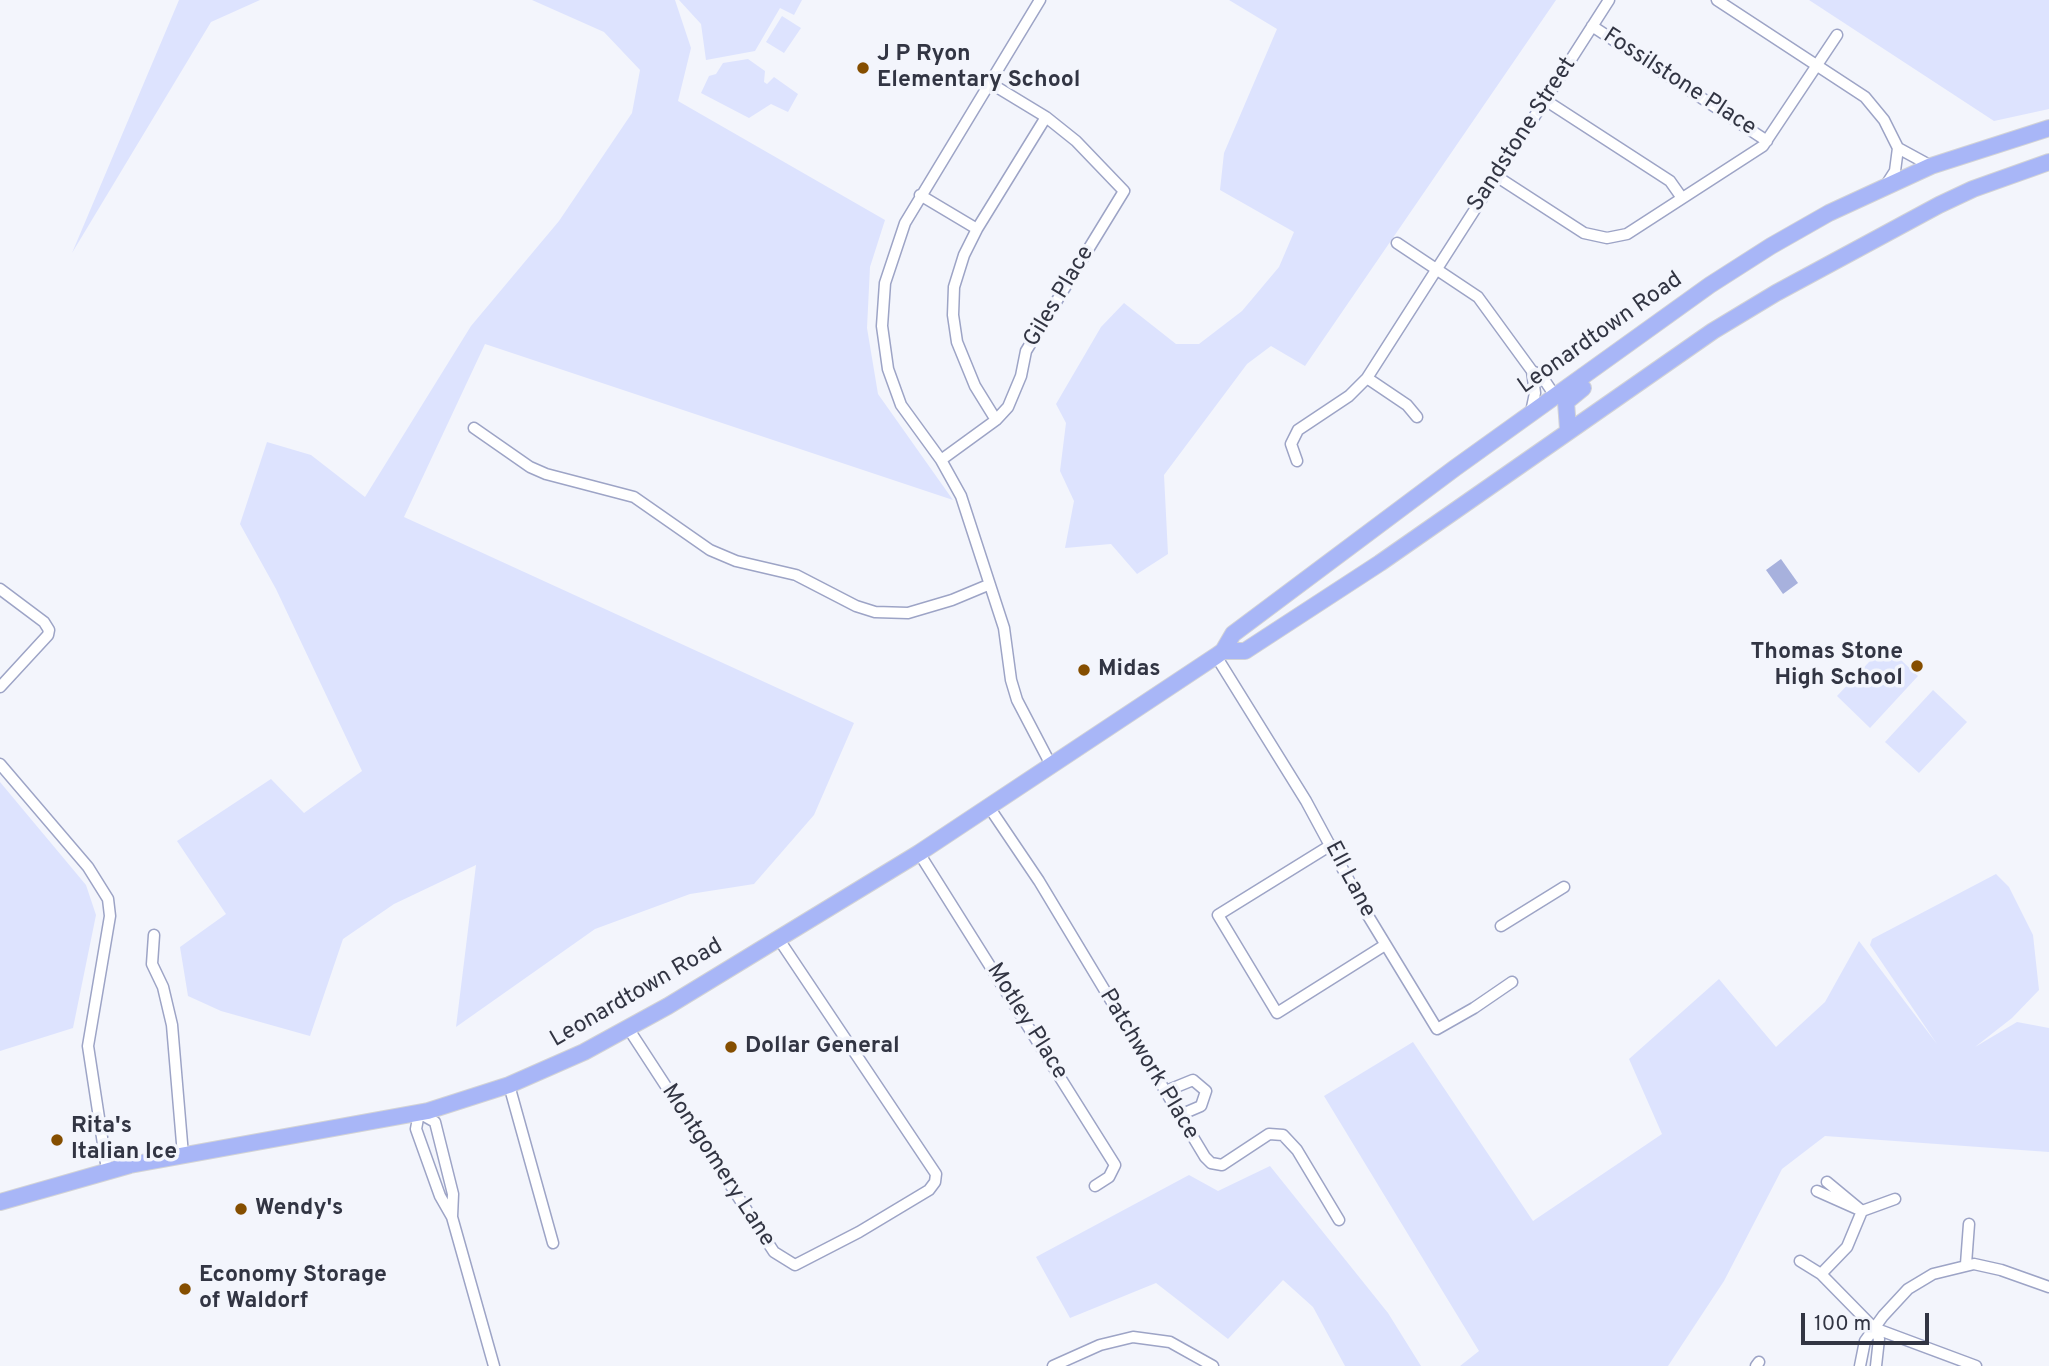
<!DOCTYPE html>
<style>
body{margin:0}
#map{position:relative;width:2049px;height:1366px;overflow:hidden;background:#f3f5fc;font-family:Overpass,sans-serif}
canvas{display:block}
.scale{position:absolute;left:1801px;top:1313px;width:128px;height:32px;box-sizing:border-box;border:4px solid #323543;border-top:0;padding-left:9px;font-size:21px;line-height:24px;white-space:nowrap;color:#323543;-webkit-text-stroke:5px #f3f5fc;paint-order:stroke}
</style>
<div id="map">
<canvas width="2049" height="1366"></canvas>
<div class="scale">100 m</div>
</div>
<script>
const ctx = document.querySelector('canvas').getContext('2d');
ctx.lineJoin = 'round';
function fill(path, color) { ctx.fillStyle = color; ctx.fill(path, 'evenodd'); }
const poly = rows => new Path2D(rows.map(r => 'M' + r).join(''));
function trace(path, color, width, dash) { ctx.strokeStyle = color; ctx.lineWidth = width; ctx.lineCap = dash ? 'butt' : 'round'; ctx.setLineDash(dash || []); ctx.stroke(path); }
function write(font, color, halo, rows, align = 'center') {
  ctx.font = font + ' Overpass,sans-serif'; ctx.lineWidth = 7; ctx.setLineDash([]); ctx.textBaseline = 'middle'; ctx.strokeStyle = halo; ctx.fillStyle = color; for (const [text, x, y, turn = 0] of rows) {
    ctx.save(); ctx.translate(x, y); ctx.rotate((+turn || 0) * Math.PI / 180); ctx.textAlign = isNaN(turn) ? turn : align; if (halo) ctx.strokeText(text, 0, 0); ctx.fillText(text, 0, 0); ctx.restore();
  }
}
fill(poly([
 [179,0,260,0,211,22,72,253],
 [532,0,675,0,691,48,678,101,885,220,870,267,867,328,878,394,953,500,485,344,404,517,854,723,814,815,754,884,690,894,595,929,456,1027,476,865,394,904,343,939,310,1036,221,1011,188,996,180,947,226,914,177,841,271,779,304,813,362,771,276,589,240,524,267,442,311,455,365,497,471,326,559,221,632,113,640,70,604,32],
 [679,0,802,0,794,15,780,8,755,51,706,60,701,24],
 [1229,0,1556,0,1305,366,1271,346,1247,364,1164,475,1168,554,1137,574,1111,544,1065,548,1074,501,1060,471,1066,423,1056,404,1101,327,1124,303,1176,344,1199,344,1242,311,1279,267,1294,232,1220,190,1224,153,1277,29],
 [1809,0,2049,0,2049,109,1994,121],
 [782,16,801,28,784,53,766,42],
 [748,59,765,71,764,82,767,84,774,77,798,94,788,112,771,104,749,118,701,93,709,76,716,74,723,63],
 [1885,645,1918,676,1870,728,1837,696],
 [1933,690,1967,722,1919,773,1885,742],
 [0,782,86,885,96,915,73,1028,0,1051],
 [1996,874,2009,887,2033,935,2039,990,2012,1018,1975,1047,2017,1022,2049,1028,2049,1152,1825,1136,1782,1169,1724,1281,1668,1366,1460,1366,1479,1351,1324,1096,1413,1042,1533,1221,1662,1134,1629,1059,1719,979,1776,1047,1825,1002,1859,941,1937,1044,1870,945,1872,939],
 [1270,1166,1388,1313,1421,1366,1345,1366,1313,1307,1283,1280,1228,1339,1156,1283,1070,1318,1036,1257,1189,1175,1218,1191]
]), '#dde3fe');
fill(poly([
 [1781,559,1798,583,1783,594,1766,570]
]), '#a7b1dd');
const minor = poly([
 [1040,0,905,223,885,283,882,326,888,369,901,405,941,460,961,496,1004,628,1011,680,1017,700,1052,767],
 [1717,0,1865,97,1884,120,1898,148],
 [1592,26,1767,141],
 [1545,100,1670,181,1682,198],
 [1496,176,1584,233,1607,238,1627,234,1763,146,1837,35],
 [1886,185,1895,171,1898,148,1931,166],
 [920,195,977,229],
 [1397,243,1478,297,1532,371,1541,375,1555,396],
 [1367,378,1407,405,1417,417],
 [1531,412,1535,393,1532,371],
 [996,420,975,386,957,342,953,315,954,287,964,255,977,229,1046,117],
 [474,428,530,467,546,474,634,497,710,550,736,561,796,575,856,606,875,612,908,613,952,600,988,585],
 [941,460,996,420,1008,407,1021,376,1026,351,1124,191,1076,141,1046,117,990,83],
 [1297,461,1291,444,1298,430,1349,396,1367,378,1609,0],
 [0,589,44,622,49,630,48,635,0,687],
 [1216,656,1306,801,1367,914,1437,1029,1474,1008,1512,982],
 [0,764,88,867,108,899,110,916,88,1046,107,1170],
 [989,807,1039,881,1205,1157,1211,1163,1222,1165,1269,1134,1283,1135,1297,1150,1339,1220],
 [1331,845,1218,915,1277,1013,1385,945],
 [919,853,1115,1165,1109,1177,1095,1186],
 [1501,926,1564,887],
 [154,935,152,964,163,987,172,1025,183,1155],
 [628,1028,774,1252,795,1265,859,1232,929,1190,935,1182,936,1174,778,938],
 [509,1085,553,1243],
 [1166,1091,1193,1080,1206,1091,1201,1106,1180,1115],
 [1827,1182,1862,1211,1895,1199],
 [1817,1191,1862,1211,1847,1247,1821,1274],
 [452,1217,453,1194,435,1122,419,1113,416,1129,440,1196,452,1217,494,1366],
 [1800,1261,1821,1274,1874,1328,1976,1366],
 [1966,1264,1969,1224],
 [1874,1328,1879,1339,1876,1366],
 [1053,1366,1100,1345,1133,1337,1170,1342,1213,1366],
 [1756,1366,1759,1362],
 [1860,1366,1865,1341,1883,1316,1908,1289,1933,1274,1974,1264,2001,1270,2049,1287]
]);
const highway = poly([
 [1568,429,1566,402,1583,388],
 [1223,651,1245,651,1380,563,1713,331,1776,293,1939,205,1973,189,2049,162],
 [0,1202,130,1165,428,1111,509,1085,584,1052,668,1006,919,853,1216,656,1223,651,1233,634,1455,468,1710,285,1771,246,1829,213,1931,166,2049,128]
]);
trace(minor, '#9da4c6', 13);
trace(highway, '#d2d3d6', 18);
trace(minor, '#fff', 10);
trace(highway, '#a8b6f7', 16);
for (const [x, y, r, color] of [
 [863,68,7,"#854e00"],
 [1917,666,7,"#854e00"],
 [1084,670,7,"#854e00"],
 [731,1047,7,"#854e00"],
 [57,1140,7,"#854e00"],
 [241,1209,7,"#854e00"],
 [185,1289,7,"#854e00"]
]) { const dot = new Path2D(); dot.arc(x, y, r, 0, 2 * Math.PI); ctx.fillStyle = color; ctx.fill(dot); trace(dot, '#f3f5fc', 2.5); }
write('bold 23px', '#323543', '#f3f5fc', [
 ["J P Ryon",877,55],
 ["Elementary School",877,81],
 ["Thomas Stone",1903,653,"right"],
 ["High School",1903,679,"right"],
 ["Midas",1098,670],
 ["Dollar General",745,1047],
 ["Rita's",71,1127],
 ["Italian Ice",71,1153],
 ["Wendy's",255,1209],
 ["Economy Storage",199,1276],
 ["of Waldorf",199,1302]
], 'left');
write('23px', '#323543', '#f3f5fc', [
 ["Fossilstone Place",1679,83,33],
 ["Sandstone Street",1523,135,-57],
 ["Giles Place",1060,297,-59],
 ["Leonardtown Road",1601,334,-35],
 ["Ell Lane",1349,880,62],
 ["Leonardtown Road",637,994,-30],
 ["Motley Place",1026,1022,58],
 ["Patchwork Place",1148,1065,59],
 ["Montgomery Lane",717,1166,57]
]);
</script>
